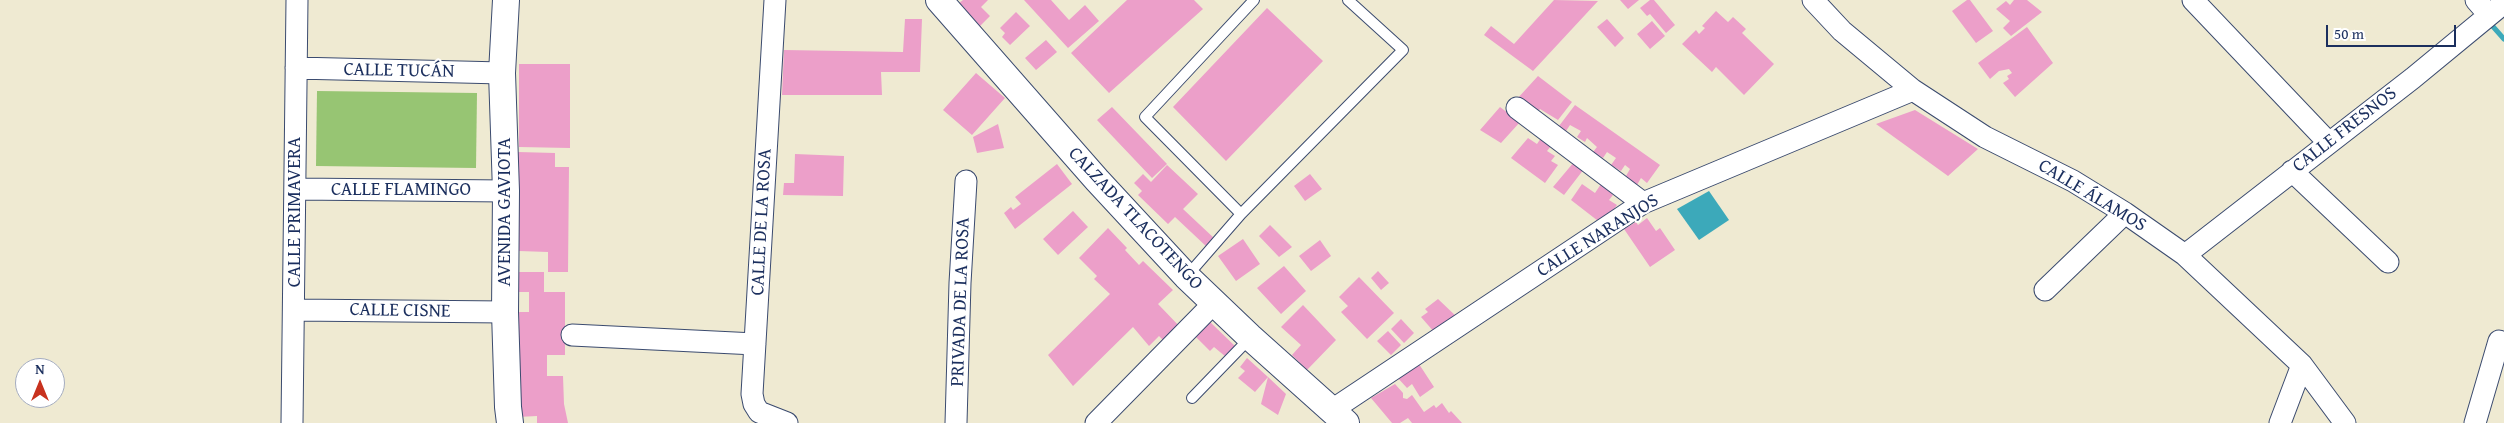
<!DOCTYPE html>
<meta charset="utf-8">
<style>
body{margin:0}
#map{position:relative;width:2504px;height:423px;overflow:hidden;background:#efead2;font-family:"Gentium Book Plus",serif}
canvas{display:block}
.north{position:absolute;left:15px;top:358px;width:50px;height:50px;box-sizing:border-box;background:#fff;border:1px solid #a4acbf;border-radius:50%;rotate:0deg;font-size:14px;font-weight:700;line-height:20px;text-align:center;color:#1b2f5e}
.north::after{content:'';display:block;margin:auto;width:18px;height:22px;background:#c8321e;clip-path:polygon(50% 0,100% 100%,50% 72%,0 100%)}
.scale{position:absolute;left:2326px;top:25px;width:130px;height:22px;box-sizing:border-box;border:2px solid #1b2f5e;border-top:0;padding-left:6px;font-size:15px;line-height:18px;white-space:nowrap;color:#1b2f5e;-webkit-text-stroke:4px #fff;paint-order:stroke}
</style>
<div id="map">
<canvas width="2504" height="423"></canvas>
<div class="north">N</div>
<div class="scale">50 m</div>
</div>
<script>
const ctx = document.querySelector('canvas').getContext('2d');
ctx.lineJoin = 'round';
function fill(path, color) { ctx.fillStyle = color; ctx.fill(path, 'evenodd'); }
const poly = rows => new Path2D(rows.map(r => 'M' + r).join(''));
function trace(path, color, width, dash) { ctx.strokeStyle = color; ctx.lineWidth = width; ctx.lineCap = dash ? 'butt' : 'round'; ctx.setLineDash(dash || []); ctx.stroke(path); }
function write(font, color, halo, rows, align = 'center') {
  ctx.font = font + ' "Gentium Book Plus",serif'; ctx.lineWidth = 4; ctx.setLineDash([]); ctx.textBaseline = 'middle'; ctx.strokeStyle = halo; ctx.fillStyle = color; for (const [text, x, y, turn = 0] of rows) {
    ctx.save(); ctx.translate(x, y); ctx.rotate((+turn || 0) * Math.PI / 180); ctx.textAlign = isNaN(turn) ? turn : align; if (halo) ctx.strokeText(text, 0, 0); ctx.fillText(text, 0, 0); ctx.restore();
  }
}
fill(poly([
 [317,91,477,93,476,168,316,166]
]), '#97c573');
fill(poly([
 [1709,191,1729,220,1699,240,1677,209]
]), '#3ca9ba');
trace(poly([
 [2489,22,2504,39]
]), '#3ca9ba', 5);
fill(poly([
 [963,0,988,0,981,7,990,16,980,26,959,3],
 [1024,0,1051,0,1069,20,1085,5,1099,21,1068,48],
 [1127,0,1194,0,1203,9,1109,93,1071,53],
 [1554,0,1598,1,1533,71,1484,35,1491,26,1514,44],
 [1620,0,1639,0,1628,9],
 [1650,0,1654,0,1675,25,1666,33,1650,14,1647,16,1640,8],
 [1967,0,1970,0,1993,31,1976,43,1952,11],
 [2014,0,2027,0,2042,12,2011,36,2003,28,2010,21,1996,9,2006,1,2010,5],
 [1267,8,1323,61,1226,161,1173,107],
 [1716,11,1728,22,1733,17,1746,29,1742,33,1774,64,1744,95,1716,67,1712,72,1682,44,1696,30,1699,34,1705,28,1702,26],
 [1016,12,1030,26,1010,45,1002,37,1005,33,1000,28],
 [905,19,922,19,920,72,881,72,882,95,782,95,784,50,903,52],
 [1607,19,1624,38,1615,47,1597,27],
 [1652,21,1665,36,1650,49,1637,34],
 [2027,27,2053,63,2015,97,2003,83,2009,79,2007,76,2012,73,2009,69,1999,71,1990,79,1978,63],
 [1046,40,1057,52,1036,70,1025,58],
 [519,64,570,64,570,148,519,147],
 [976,73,1005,98,972,135,943,110],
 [1538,76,1572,102,1558,120,1540,109,1536,114,1517,99],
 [1575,105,1660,165,1647,183,1641,178,1637,185,1626,176,1630,169,1625,165,1621,171,1611,165,1616,158,1607,152,1603,158,1593,152,1597,147,1587,138,1585,142,1577,137,1581,131,1570,125,1566,131,1559,126],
 [1112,107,1167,164,1152,178,1097,120],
 [1500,107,1520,122,1501,143,1480,130],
 [1915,110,1978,149,1948,176,1876,124],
 [998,124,1004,148,977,153,973,137],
 [1528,138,1537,144,1541,138,1551,146,1547,151,1555,156,1551,161,1558,165,1545,183,1511,158],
 [518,152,555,153,555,167,569,167,568,272,548,272,548,252,519,251],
 [795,154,844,156,843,196,783,195,784,183,794,183],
 [1574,162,1584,169,1564,195,1553,187],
 [1057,164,1072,184,1015,229,1004,213,1011,207,1013,210,1021,204,1015,197],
 [1167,165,1198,194,1183,209,1215,239,1208,248,1175,217,1168,224,1138,195,1142,191,1134,183,1143,174,1151,182],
 [1310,174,1322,189,1305,201,1294,186],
 [1582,184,1595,193,1601,184,1613,195,1609,200,1617,205,1602,224,1571,200],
 [1073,211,1088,227,1058,255,1043,239],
 [1647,218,1656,231,1660,228,1675,250,1650,267,1624,229,1636,222,1638,225],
 [1270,225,1292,247,1279,257,1259,236],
 [1108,228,1127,248,1125,250,1139,265,1143,261,1173,290,1158,304,1182,329,1168,345,1159,336,1149,346,1133,327,1073,386,1048,355,1110,294,1094,279,1097,276,1079,258],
 [1243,239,1260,264,1236,281,1218,256],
 [1320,240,1331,256,1311,271,1299,256],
 [1284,266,1306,291,1281,314,1257,288],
 [1378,271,1389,283,1381,290,1371,278],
 [518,272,544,272,544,292,565,292,565,355,547,355,547,376,563,376,564,404,568,423,537,423,537,416,518,417,518,312,529,312,529,292,518,292],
 [1359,277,1394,313,1367,339,1341,312,1348,306,1339,297],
 [1438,299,1458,318,1435,333,1421,317,1428,312,1425,309],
 [1303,305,1336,340,1307,370,1292,355,1301,345,1281,327],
 [1401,319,1414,333,1404,343,1391,329],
 [1209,321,1236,347,1226,357,1214,347,1210,351,1195,336],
 [1388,331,1401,345,1391,355,1377,341],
 [1247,358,1268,377,1286,394,1278,415,1261,404,1268,377,1255,392,1238,378,1245,371,1240,367],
 [1417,361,1434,387,1420,397,1412,384,1407,388,1396,376],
 [1395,384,1403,393,1403,398,1407,399,1412,395,1424,412,1434,405,1436,408,1442,403,1449,413,1451,411,1462,423,1412,423,1408,418,1400,423,1392,423,1371,398]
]), '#ec9fc9');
const service = poly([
 [1241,214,1145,117,1254,0],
 [1187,276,1241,214,1403,50,1348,0],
 [1192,398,1250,338]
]);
const minor = poly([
 [775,0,752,394,754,404,759,412,787,423],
 [1813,0,1842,31,1913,90,1985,137,2073,181,2125,213,2185,255,2302,365,2345,423],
 [2193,0,2328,142],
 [2476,0,2489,15],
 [296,68,502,73],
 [1517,108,1643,203],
 [2292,171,2388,262],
 [296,189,506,191],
 [2185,255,2413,78,2504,3],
 [2045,290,2125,213],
 [294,310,505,312],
 [572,335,755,344],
 [1332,410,1643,203,1913,90],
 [292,423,297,0],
 [956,423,960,283,966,181],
 [1096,423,1214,303],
 [2280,423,2302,365],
 [2475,423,2499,341]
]);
const tertiary = poly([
 [506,0,502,73,506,191,505,312,508,407,510,423],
 [939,0,1097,180,1186,276,1250,337,1346,423]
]);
trace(service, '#3b4b6f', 12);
trace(minor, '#3b4b6f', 23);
trace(tertiary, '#3b4b6f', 28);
trace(service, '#fff', 10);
trace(minor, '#fff', 21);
trace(tertiary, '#fff', 26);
write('19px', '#1b2f5e', '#fff', [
 ["CALLE TUCÁN",399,71,1],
 ["CALLE FRESNOS",2345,130,-38],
 ["CALLE FLAMINGO",401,190],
 ["CALLE ÁLAMOS",2092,196,31],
 ["CALLE PRIMAVERA",295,212,-90],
 ["AVENIDA GAVIOTA",505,212,-90],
 ["CALZADA TLACOTENGO",1135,219,47],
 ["CALLE DE LA ROSA",762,222,-87],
 ["CALLE NARANJOS",1598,236,-32],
 ["PRIVADA DE LA ROSA",961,302,-88],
 ["CALLE CISNE",400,311,1]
]);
</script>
